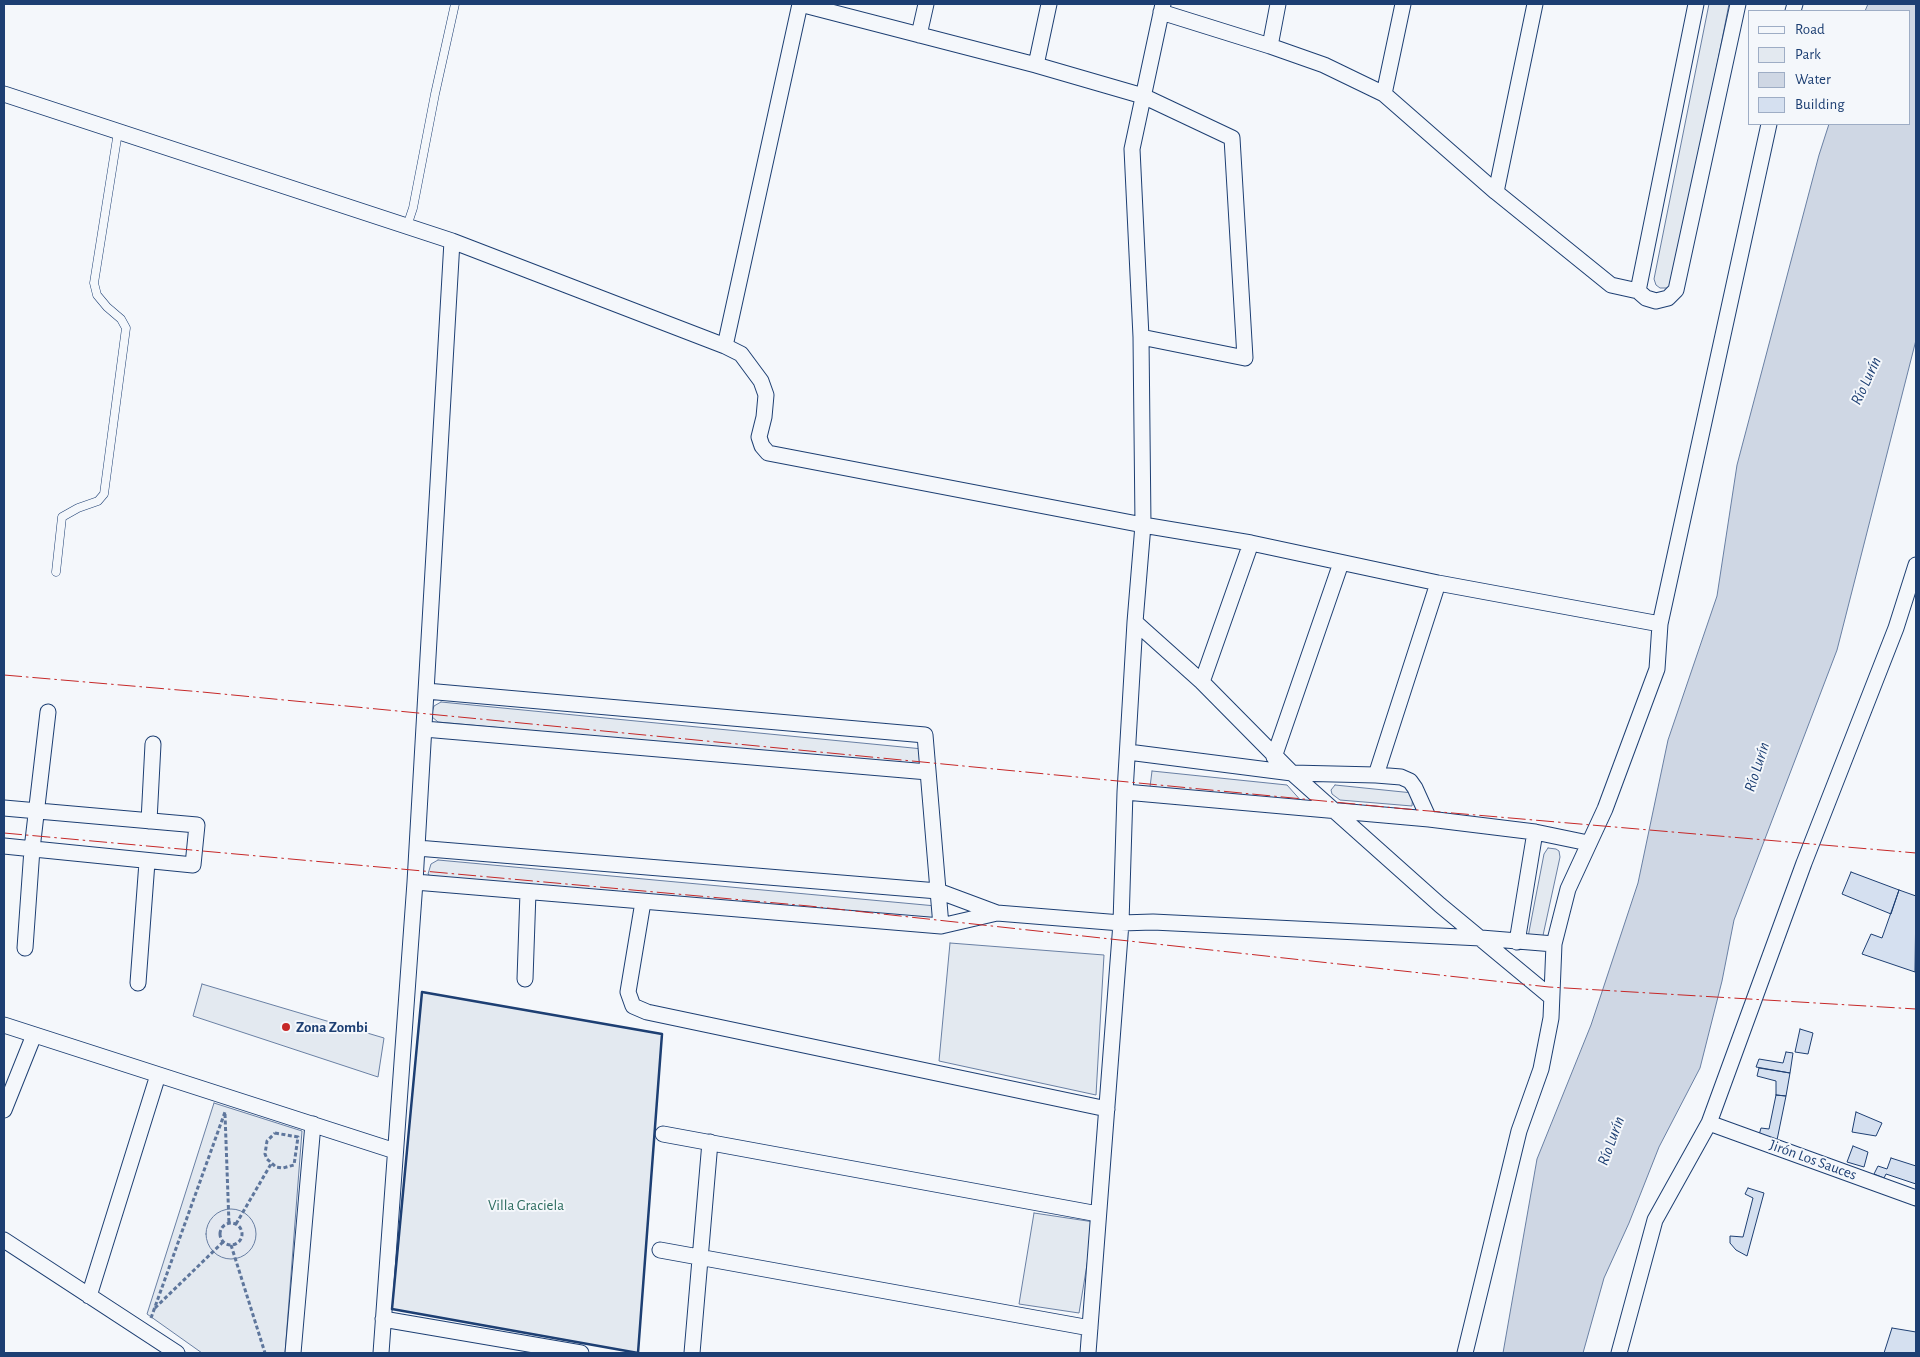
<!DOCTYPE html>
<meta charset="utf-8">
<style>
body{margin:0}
#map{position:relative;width:1920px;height:1357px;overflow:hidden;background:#f4f7fb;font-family:"Alegreya Sans",sans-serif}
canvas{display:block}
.frame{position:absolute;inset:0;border:5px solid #1d3f73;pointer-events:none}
.legend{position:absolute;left:1748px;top:10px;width:162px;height:115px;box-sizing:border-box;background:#f4f7fb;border:1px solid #9eadc5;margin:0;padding:6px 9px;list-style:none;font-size:15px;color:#1d3f73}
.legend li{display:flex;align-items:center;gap:10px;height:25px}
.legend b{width:25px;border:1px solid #9eadc5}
</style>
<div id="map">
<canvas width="1920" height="1357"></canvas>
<div class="frame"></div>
<ul class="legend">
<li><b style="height:6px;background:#f4f7fb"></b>Road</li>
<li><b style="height:14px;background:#e3e9f0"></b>Park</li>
<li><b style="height:14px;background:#cfd7e4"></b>Water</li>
<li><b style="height:14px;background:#d5e0f0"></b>Building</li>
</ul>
</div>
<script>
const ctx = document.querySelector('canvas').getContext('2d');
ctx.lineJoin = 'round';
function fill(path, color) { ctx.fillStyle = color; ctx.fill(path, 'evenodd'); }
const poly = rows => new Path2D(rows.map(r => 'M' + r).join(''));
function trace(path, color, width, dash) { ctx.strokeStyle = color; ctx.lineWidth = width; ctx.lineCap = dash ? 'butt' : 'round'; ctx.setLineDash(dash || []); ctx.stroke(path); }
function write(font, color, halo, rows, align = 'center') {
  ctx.font = font + ' "Alegreya Sans",sans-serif'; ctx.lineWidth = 4; ctx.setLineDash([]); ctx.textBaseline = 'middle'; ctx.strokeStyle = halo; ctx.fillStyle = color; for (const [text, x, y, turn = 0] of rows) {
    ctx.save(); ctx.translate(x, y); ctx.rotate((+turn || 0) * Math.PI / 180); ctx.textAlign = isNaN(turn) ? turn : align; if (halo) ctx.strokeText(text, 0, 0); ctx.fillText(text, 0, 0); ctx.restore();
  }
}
const green = poly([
 [1709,4,1729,4,1708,111,1669,288,1660,288,1656,285,1654,279,1709,4],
 [441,702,923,749,931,759,917,766,438,722,431,716,434,706,441,702],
 [1152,771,1287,785,1303,803,1150,787,1152,771],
 [1335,785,1413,793,1412,806,1340,800,1332,794,1331,790,1335,785],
 [1548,848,1556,849,1559,851,1560,857,1542,940,1528,937,1544,854,1548,848],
 [438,860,936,906,938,922,435,880,428,874,431,864,438,860],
 [950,943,1104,955,1096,1095,939,1061,950,943],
 [202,984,384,1038,378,1077,193,1016,202,984],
 [422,992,662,1034,638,1353,392,1309,422,992],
 [214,1103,302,1131,285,1353,202,1353,147,1314,214,1103],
 [1034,1213,1094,1222,1079,1313,1019,1304,1034,1213]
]);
fill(green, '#e3e9f0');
trace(green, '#687fa3', 1);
const parking = poly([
 '206 1234a25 25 0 1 1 50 0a25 25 0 1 1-50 0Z'
]);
fill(parking, '#e3e8f0');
trace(parking, '#687fa3', 1);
const water = poly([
 [1868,4,1916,4,1916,340,1837,650,1734,920,1722,981,1700,1068,1659,1147,1629,1223,1604,1278,1583,1353,1503,1353,1537,1159,1591,1025,1638,883,1668,740,1717,596,1737,465,1819,155,1829,124,1909,124,1909,11,1865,11,1868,4]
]);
fill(water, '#cfd7e4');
trace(water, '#687fa3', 1);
const building = poly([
 [1851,872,1899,890,1891,914,1842,894,1851,872],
 [1899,890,1916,896,1915,972,1862,954,1871,934,1882,938,1899,890],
 [1800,1029,1813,1033,1808,1054,1795,1052,1800,1029],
 [1786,1052,1793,1053,1790,1073,1756,1067,1759,1059,1783,1063,1786,1052],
 [1759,1068,1790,1073,1786,1096,1776,1095,1776,1081,1757,1076,1759,1068],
 [1776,1095,1786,1096,1777,1140,1759,1135,1761,1128,1769,1129,1776,1095],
 [1856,1112,1882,1123,1876,1136,1852,1132,1856,1112],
 [1853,1146,1868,1152,1864,1167,1847,1162,1853,1146],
 [1891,1158,1916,1166,1916,1184,1886,1174,1884,1178,1874,1174,1878,1166,1887,1169,1891,1158],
 [1748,1188,1764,1193,1747,1256,1736,1250,1730,1243,1730,1236,1743,1237,1753,1198,1745,1194,1748,1188],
 [1892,1328,1916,1332,1916,1353,1884,1353,1892,1328]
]);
fill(building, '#d5e0f0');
trace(building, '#1d3f73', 1);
const lane = poly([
 [407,226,413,208,435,94,455,4],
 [56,572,62,517,78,508,98,501,104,494,126,328,121,319,107,307,97,295,94,283,118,132]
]);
const street = poly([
 [800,4,1036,65,1143,96,1232,138,1245,358,1141,337],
 [1793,11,1795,4],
 [1161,12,1270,46,1324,65,1384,94,1496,192,1611,285,1638,291,1646,298,1656,301,1668,298,1676,290,1738,4],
 [919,35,926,4],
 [1270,46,1278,4],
 [1036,65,1049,4],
 [4,94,452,241,725,346,741,354,761,381,766,395,764,417,759,437,762,446,768,453,1143,525,1251,543,1438,583,1660,624],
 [1384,94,1403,4],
 [1496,192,1535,4],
 [1638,291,1696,4],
 [725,346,800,4],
 [1135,622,1202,682,1292,773,1440,905,1551,997],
 [1202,682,1251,543],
 [426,691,925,735,941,926],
 [424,729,928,772],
 [1128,752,1292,773,1376,775,1401,777,1410,781,1415,788,1429,819],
 [1274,757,1341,563],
 [1376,775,1438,583],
 [1125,792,1429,819,1535,832,1588,843],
 [4,808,197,825,193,865,4,846],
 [149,821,153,744],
 [417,848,938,891,997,913,1121,923,1153,922,1481,938,1554,944],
 [415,882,941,926,997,913],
 [643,902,628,992,633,1006,647,1012,1107,1109],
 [1517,942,1535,832],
 [25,948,32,849,48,712],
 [525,979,528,892],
 [138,983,147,862],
 [4,1025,395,1151],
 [4,1110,34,1035],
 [1709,1123,1916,1198],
 [663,1134,1098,1214],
 [4,1240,177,1353],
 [660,1250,1090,1328],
 [89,1296,158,1075],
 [383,1319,581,1353],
 [293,1353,313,1124],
 [381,1353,415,882,452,241],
 [692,1353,710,1142],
 [1088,1353,1121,923,1125,792,1135,622,1143,525,1141,337,1132,149,1163,4],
 [1465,1353,1519,1131,1541,1069,1551,1018,1554,944,1568,889,1605,809,1657,669,1660,624,1769,124],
 [1619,1353,1655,1220,1709,1123,1804,863,1896,628,1916,565]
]);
trace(lane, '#1d3f73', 9);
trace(street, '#1d3f73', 17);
trace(poly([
 [225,1114,229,1224],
 [275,1133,298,1137,294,1165,283,1168,276,1167,267,1159,265,1154,267,1141,275,1133],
 '220 1234a11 11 0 1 1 22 0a11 11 0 1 1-22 0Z',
 [236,1224,271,1164],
 [231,1245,265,1353],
 [155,1308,223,1242],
 [151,1318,225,1112]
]), '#5e769c', 3, [4, 2.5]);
trace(lane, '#f4f7fb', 8);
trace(street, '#f4f7fb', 15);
trace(poly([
 [422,992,662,1034,638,1353,392,1309,422,992]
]), '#1d3f73', 2.5);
trace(poly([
 [4,675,202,692,1406,809,1916,853],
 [4,833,809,906,1549,987,1916,1009]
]), '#c62828', 1, [18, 4, 2.5, 4]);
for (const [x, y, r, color] of [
 [286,1027,5,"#c62828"]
]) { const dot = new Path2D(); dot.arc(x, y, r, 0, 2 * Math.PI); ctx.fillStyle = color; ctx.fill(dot); trace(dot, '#f4f7fb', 2); }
write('bold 15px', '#1d3f73', '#f4f7fb', [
 ["Zona Zombi",296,1027]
], 'left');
write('15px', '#1d3f73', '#f4f7fb', [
 ["Jirón Los Sauces",1813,1160,20]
]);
write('15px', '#2c6c60', '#f4f7fb', [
 ["Villa Graciela",526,1205]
]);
write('italic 16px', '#1d3f73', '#f4f7fb', [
 ["Río Lurín",1866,381,-65],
 ["Río Lurín",1757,767,-72],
 ["Río Lurín",1611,1141,-70]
]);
</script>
